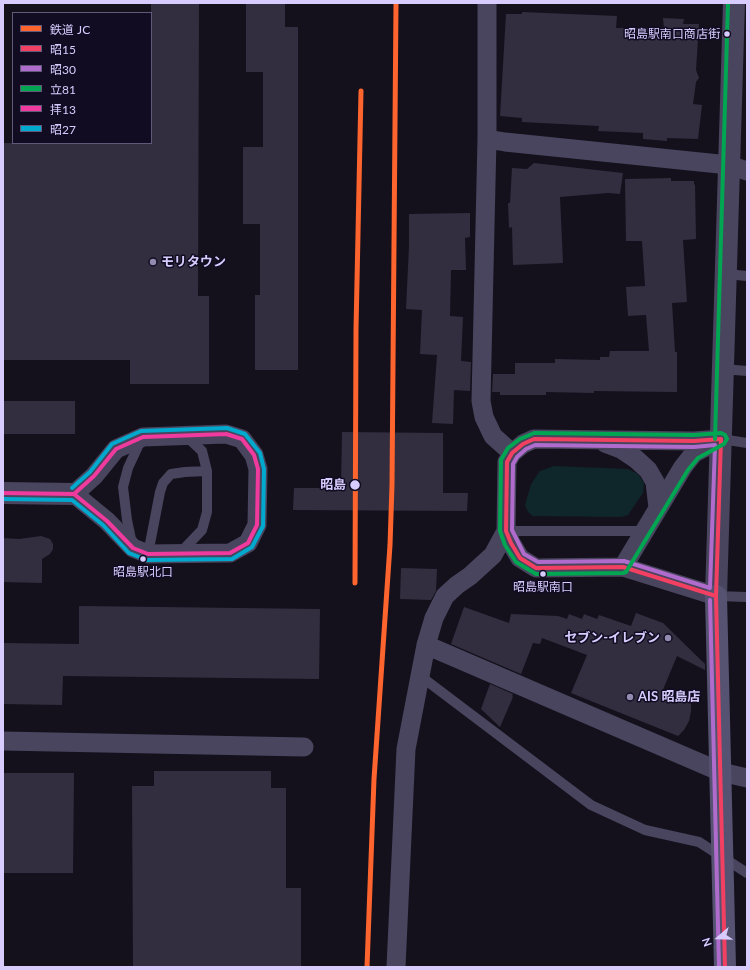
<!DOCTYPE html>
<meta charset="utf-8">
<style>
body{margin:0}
#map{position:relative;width:750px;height:970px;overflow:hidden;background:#14111d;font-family:Lato,"Noto Sans JP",sans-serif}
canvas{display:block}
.frame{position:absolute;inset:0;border:4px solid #d8ccff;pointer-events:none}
.legend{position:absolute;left:12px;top:12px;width:140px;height:132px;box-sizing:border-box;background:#120c22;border:1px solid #61597a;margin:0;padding:5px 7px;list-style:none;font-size:12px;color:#d8ccff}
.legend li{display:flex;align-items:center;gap:8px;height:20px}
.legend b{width:20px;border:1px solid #61597a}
.north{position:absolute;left:698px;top:918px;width:40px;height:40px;-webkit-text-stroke:3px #120c22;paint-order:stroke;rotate:250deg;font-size:11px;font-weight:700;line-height:16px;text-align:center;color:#d8ccff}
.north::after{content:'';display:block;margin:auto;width:14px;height:18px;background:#d8ccff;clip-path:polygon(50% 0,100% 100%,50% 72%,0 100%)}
</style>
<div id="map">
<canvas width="750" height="970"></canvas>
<div class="frame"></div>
<ul class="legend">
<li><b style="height:5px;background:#fe642e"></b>鉄道 JC</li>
<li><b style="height:5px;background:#f24062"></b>昭15</li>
<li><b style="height:5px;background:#b06ccc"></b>昭30</li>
<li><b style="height:5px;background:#00a651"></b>立81</li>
<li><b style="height:5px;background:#f13a9d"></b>拝13</li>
<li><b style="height:5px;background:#00a9ce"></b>昭27</li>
</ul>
<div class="north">N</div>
</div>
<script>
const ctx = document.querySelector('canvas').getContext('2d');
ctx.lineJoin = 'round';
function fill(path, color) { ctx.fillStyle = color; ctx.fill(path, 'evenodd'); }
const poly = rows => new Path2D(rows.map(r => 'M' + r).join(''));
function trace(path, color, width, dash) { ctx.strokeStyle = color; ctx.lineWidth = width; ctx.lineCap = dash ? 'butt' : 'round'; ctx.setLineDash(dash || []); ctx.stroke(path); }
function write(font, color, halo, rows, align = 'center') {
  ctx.font = font + ' Lato,"Noto Sans JP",sans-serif'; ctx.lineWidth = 3; ctx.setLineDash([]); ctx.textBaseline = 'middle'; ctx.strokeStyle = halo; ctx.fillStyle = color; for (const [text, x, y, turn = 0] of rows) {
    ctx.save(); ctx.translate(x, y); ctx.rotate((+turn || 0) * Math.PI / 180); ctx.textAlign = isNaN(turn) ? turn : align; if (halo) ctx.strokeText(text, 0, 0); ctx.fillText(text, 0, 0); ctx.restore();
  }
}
fill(poly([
 [554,466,628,469,638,474,644,483,643,493,628,515,621,517,533,516,528,512,525,505,531,484,540,471]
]), '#0f272a');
fill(poly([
 [151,3,199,3,198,296,209,296,209,384,130,384,130,360,3,360,3,143,151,143],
 [246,3,285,3,285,27,298,27,298,370,255,370,255,295,260,295,260,224,243,224,243,147,263,147,263,72,246,72],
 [522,12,617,16,616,28,664,28,663,18,684,19,683,24,699,24,696,70,699,78,696,82,693,104,702,105,698,139,667,138,667,141,643,139,643,133,598,131,599,126,522,122,522,118,500,116,506,14,522,14],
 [534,163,623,173,620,194,608,193,560,197,563,263,513,265,512,227,509,228,508,203,510,203,512,168,527,169],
 [671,178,671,181,694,181,694,185,695,184,696,239,683,240,687,302,672,303,675,352,677,352,677,392,594,391,594,393,546,392,546,395,500,395,500,392,492,392,493,374,515,374,515,363,555,363,555,359,600,360,600,357,609,357,610,351,649,351,646,315,628,316,626,287,645,286,642,241,626,241,625,179],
 [470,213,470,237,465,238,466,270,451,270,450,316,463,317,461,361,471,362,470,391,454,390,453,424,432,423,437,355,420,354,422,310,406,309,409,246,409,214],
 [3,401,75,401,75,434,3,434],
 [342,432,443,433,443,493,468,493,467,511,293,510,294,488,341,488],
 [41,536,50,539,53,544,53,549,50,554,42,559,42,583,3,582,3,538,19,539],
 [401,568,437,569,436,591,431,600,400,599],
 [79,606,320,609,319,679,63,676,62,705,3,704,3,643,79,644],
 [464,607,509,623,511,614,558,616,567,619,569,614,582,619,584,614,597,619,599,615,631,626,636,613,663,623,705,664,705,670,677,656,662,692,691,702,691,711,689,721,684,730,678,736,571,693,587,655,542,638,540,644,533,643,521,674,451,644],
 [490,684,513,694,512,696,513,697,500,727,481,709],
 [154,771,271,771,271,788,286,788,286,888,301,888,301,967,133,967,132,786,154,786],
 [3,773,74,773,73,873,3,873]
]), '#332e3f');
trace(poly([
 [726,274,747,276],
 [723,369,747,371],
 [721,439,747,443],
 [506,531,645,531],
 [132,544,127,520,123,487,128,468,141,440],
 [180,553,202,530,207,512,207,471,202,451,186,436],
 [148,554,160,492,163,483,171,474,185,472,207,471],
 [716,596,747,597],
 [419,675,591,805,645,830,699,842,747,873]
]), '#49455e', 10);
trace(poly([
 [487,3,487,139,481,401,484,417,493,436,512,453],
 [487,139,505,142,729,165,747,171],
 [226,434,242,439,254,455,258,469,257,525,248,543,230,553,148,554,133,548,107,521,74,494,94,476,116,449,143,437,226,434],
 [605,443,621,449,636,459,648,470,655,482,658,508],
 [623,567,683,467,694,453,716,442],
 [716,596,623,567,536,568,520,558,511,543,506,531,507,462,512,453,523,444,534,439,694,441,721,439],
 [426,645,721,772,747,778],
 [3,741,304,747],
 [396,967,406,749,426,645,434,618,445,596,457,585,470,576,493,555,506,531]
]), '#49455e', 19);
trace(poly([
 [3,493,74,494],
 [716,596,734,3]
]), '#49455e', 22);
trace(poly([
 [716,596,725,967]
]), '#565271', 22);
trace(poly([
 [534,439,694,441,721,439,716,596,623,567,536,568,520,558,511,543,506,531,507,462,512,453,523,444,534,439],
 [716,596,725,967]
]), '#f24062', 4);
trace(poly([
 [535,445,694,447,715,445,710,588,624,561,538,562,524,554,512,530,513,464,517,457,526,449,535,445],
 [710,600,719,967]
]), '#b06ccc', 4);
trace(poly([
 [532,434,520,439,508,448,501,460,500,531,505,545,516,562,536,574,623,573,626,572,688,470,698,458,724,444,727,439,725,435,721,433,694,435,534,433],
 [715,439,728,3]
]), '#00a651', 4);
trace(poly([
 [226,434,242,439,254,455,258,469,257,525,248,543,230,553,148,554,133,548,107,521,74,494,94,476,116,449,143,437,226,434],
 [3,493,74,494]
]), '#f13a9d', 4);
trace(poly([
 [3,499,72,500,103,525,129,553,147,560,232,559,252,547,263,526,264,469,260,453,245,434,227,428,141,431,112,444,90,472,72,488]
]), '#00a9ce', 4);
trace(poly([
 [355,583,356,329,361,91],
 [367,967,374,779,390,545,392,485,396,3]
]), '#fe642e', 5);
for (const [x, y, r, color] of [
 [727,34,3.5,"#d8ccff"],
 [153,262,4,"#938bb0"],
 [355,485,5.5,"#d8ccff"],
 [143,559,3.5,"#d8ccff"],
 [543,574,3.5,"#d8ccff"],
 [668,638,4,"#938bb0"],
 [630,697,4,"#938bb0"]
]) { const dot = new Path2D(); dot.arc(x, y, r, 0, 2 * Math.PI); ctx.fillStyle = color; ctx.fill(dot); trace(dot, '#120c22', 1.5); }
write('12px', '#d8ccff', '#120c22', [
 ["昭島駅南口商店街",720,34,"right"],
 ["昭島駅北口",143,572],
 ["昭島駅南口",543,587]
]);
write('bold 13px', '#d8ccff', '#120c22', [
 ["モリタウン",161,262],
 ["セブン-イレブン",660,638,"right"],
 ["AIS 昭島店",638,697]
], 'left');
write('bold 13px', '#d8ccff', '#120c22', [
 ["昭島",346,485]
], 'right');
</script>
